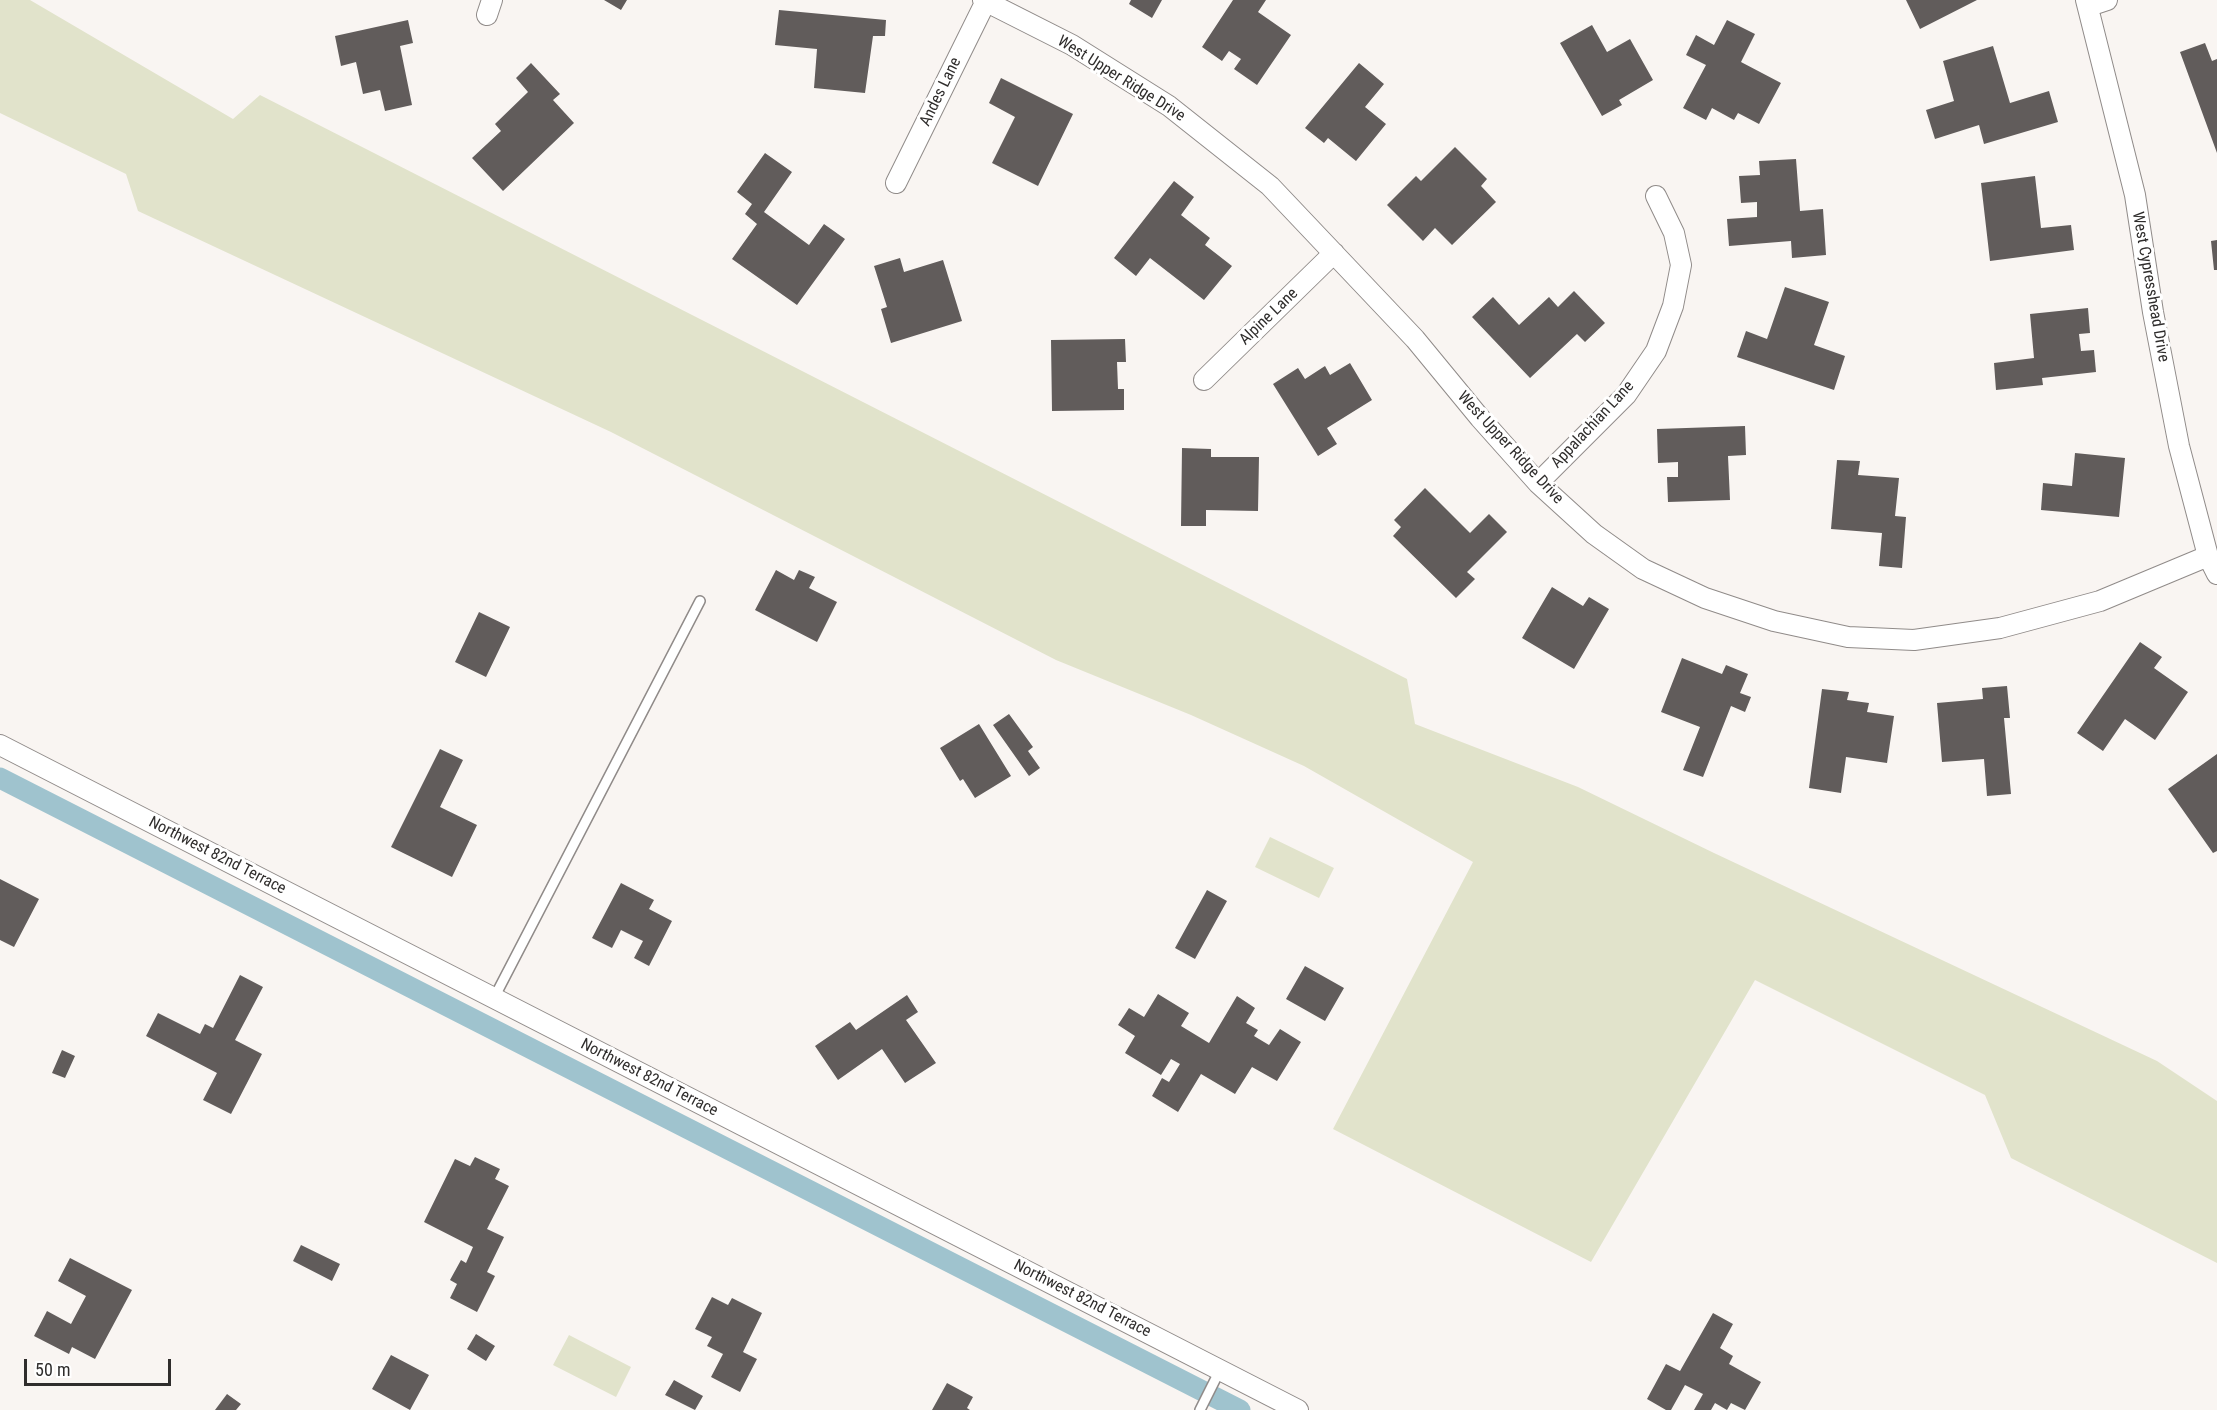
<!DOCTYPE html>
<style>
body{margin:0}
#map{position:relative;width:2217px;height:1410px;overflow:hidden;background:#f9f5f2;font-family:"Roboto Condensed",sans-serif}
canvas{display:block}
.scale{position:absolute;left:24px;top:1359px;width:147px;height:27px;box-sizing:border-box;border:3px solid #2f2d2c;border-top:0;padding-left:8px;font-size:18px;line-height:21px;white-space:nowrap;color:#2f2d2c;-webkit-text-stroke:4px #fff;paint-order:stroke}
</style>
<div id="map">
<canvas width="2217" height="1410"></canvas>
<div class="scale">50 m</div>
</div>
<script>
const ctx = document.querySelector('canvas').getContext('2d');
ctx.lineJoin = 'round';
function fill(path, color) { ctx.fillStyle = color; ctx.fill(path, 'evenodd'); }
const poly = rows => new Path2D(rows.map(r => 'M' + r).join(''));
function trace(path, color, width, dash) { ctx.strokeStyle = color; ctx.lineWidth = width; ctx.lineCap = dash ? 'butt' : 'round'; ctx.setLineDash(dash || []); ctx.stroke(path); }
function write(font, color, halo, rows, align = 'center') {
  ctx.font = font + ' "Roboto Condensed",sans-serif'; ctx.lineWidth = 6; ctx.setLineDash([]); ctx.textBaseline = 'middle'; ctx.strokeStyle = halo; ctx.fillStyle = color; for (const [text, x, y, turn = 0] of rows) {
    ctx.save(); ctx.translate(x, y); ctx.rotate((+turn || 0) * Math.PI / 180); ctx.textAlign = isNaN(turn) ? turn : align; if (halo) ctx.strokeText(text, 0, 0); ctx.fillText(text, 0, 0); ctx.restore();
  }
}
fill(poly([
 [0,0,30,0,233,119,260,95,1407,679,1415,724,1578,787,1714,853,2157,1061,2217,1101,2217,1263,2011,1158,1985,1095,1755,980,1591,1262,1333,1129,1473,862,1304,766,1191,715,1056,660,611,432,138,211,126,174,0,113],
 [1270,837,1334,868,1319,898,1255,867],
 [569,1335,631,1367,616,1397,553,1365]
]), '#e1e3cb');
trace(poly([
 [0,778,1240,1410]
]), '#9fc3ce', 21);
fill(poly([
 [604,0,627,0,621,10],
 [1131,0,1162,0,1152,18,1129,4],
 [1233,0,1266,0,1258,12,1291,35,1257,85,1234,69,1241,59,1229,51,1222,61,1202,47],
 [1906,0,1977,0,1920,29],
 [779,10,886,20,885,36,873,36,865,93,814,88,817,49,775,45],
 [408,20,413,43,400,46,412,105,385,111,380,90,363,94,356,62,341,66,335,36],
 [1727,20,1755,34,1741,62,1781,83,1759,124,1738,113,1734,120,1712,108,1706,120,1683,108,1706,65,1686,55,1696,35,1714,45],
 [1592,25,1607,52,1630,39,1653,80,1619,100,1622,105,1602,116,1560,43],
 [2205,43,2212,61,2217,59,2217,153,2180,52],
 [1993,46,2010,103,2049,91,2058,122,1984,144,1979,125,1935,139,1926,110,1954,101,1943,61],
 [531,63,560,94,553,100,574,123,503,191,472,158,501,131,495,124,528,92,516,78],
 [1359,63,1384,84,1365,107,1386,124,1356,161,1328,138,1324,143,1305,128],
 [1001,78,1073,114,1038,186,992,163,1015,117,989,103],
 [1455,147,1487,179,1481,186,1496,202,1452,245,1435,228,1423,241,1387,205,1416,176,1421,181],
 [765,153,792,172,764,212,809,245,824,224,845,239,797,305,732,259,757,224,745,214,752,204,737,192],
 [1796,159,1800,211,1823,209,1826,255,1792,258,1791,241,1729,246,1727,219,1757,217,1757,202,1741,203,1739,176,1760,175,1759,161],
 [2035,176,2041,228,2071,225,2074,250,1990,261,1981,183],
 [1174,181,1194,197,1181,215,1210,238,1205,245,1232,266,1204,300,1150,258,1136,276,1114,258],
 [2217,240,2217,270,2214,270,2211,241],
 [900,258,904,272,943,260,962,321,891,343,881,309,887,307,874,266],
 [1785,287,1829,302,1814,345,1845,356,1834,390,1737,357,1746,331,1767,339],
 [1574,291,1605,323,1585,342,1577,334,1530,378,1472,317,1493,297,1519,325,1549,297,1558,307],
 [2088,308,2090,333,2079,334,2081,351,2094,350,2096,372,2042,378,2043,385,1996,390,1994,363,2034,358,2030,314],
 [1125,339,1126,362,1117,362,1118,389,1124,389,1124,410,1052,411,1051,340],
 [1350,363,1372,400,1327,428,1337,444,1318,456,1273,384,1298,368,1305,379,1325,366,1330,375],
 [1745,426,1746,455,1728,456,1730,500,1668,502,1667,477,1678,477,1678,462,1658,463,1657,429],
 [1182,448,1211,449,1211,457,1259,457,1258,511,1206,510,1206,526,1181,526],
 [2075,453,2125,458,2119,517,2041,510,2043,483,2072,486],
 [1837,460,1860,461,1858,475,1899,478,1895,516,1906,517,1902,568,1879,566,1882,533,1831,529],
 [1425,488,1470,533,1489,514,1507,532,1467,572,1475,579,1456,598,1393,536,1401,527,1394,520],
 [776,570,794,580,799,570,815,577,809,588,837,602,817,642,755,610],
 [1552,587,1583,606,1589,597,1609,609,1574,669,1522,638],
 [479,612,510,627,486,677,455,662],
 [2140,642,2162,657,2154,668,2188,692,2155,740,2125,719,2103,751,2077,733],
 [1682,658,1722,674,1726,665,1748,674,1740,693,1751,697,1745,712,1731,706,1703,777,1683,770,1700,727,1661,712],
 [2007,686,2010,718,2004,718,2011,794,1987,796,1984,759,1942,762,1937,703,1983,699,1982,688],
 [1822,689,1849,692,1847,700,1869,703,1867,712,1894,716,1887,763,1846,757,1841,793,1809,788],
 [1009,714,1033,747,1028,751,1040,768,1029,776,993,725],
 [979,724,1011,776,975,798,963,779,960,781,940,748],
 [440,749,463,760,440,807,477,825,452,877,391,847],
 [2217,754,2217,851,2213,853,2168,789],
 [0,879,39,899,14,947,0,940],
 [621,883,654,900,649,909,672,921,649,966,634,958,643,941,621,930,612,948,592,938],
 [1207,890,1227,901,1195,959,1175,948],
 [1305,966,1344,988,1325,1021,1286,999],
 [240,975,263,987,235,1040,262,1054,231,1114,203,1100,217,1073,146,1036,158,1013,200,1034,205,1024,213,1028],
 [1158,994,1189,1013,1181,1026,1209,1043,1237,996,1255,1008,1246,1023,1258,1030,1254,1036,1269,1045,1280,1029,1301,1042,1277,1081,1252,1067,1235,1094,1201,1074,1178,1112,1152,1096,1162,1078,1169,1082,1180,1064,1171,1059,1161,1075,1125,1053,1135,1036,1118,1025,1129,1008,1144,1017],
 [907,995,918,1012,906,1020,936,1063,905,1083,882,1049,838,1080,815,1046,850,1022,856,1030],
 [62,1050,75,1056,65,1078,52,1073],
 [475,1157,500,1169,495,1179,509,1186,487,1229,504,1237,487,1272,495,1276,477,1312,450,1298,457,1284,450,1280,461,1260,466,1263,473,1247,424,1222,455,1159,470,1166],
 [301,1245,340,1264,332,1281,293,1261],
 [70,1258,132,1290,95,1359,72,1347,69,1354,34,1336,47,1311,71,1324,86,1296,58,1281],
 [712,1297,728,1305,732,1298,762,1313,743,1352,757,1359,740,1392,711,1377,723,1354,707,1346,712,1337,695,1329],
 [1713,1313,1733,1324,1720,1348,1733,1356,1729,1364,1761,1382,1745,1410,1731,1403,1727,1410,1715,1403,1711,1410,1694,1410,1703,1394,1685,1385,1671,1410,1666,1410,1647,1399,1666,1364,1680,1371],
 [476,1334,495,1346,486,1361,467,1349],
 [391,1355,429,1375,410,1410,372,1389],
 [674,1380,703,1396,695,1410,665,1395],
 [947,1383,973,1397,967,1408,970,1410,932,1410],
 [227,1394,241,1404,236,1410,215,1410]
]), '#615c5b');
const service = poly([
 [494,998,700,601],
 [1200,1410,1220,1370]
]);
const minor = poly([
 [983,0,1072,45,1169,106,1270,186,1415,339,1480,418,1538,483,1594,534,1643,569,1705,598,1774,621,1848,637,1914,640,2000,628,2100,601,2208,556],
 [2086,0,2135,195,2153,312,2179,446,2208,556,2217,574],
 [2089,6,2107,0],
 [487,15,492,0],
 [896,183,986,1],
 [1204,380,1334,253],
 [1538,483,1626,395,1656,351,1673,306,1681,265,1674,233,1656,196],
 [0,745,1298,1410]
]);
trace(service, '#908b89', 12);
trace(minor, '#908b89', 22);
trace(service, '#fff', 9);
trace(minor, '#fff', 20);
write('16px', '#2f2d2c', '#fff', [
 ["West Upper Ridge Drive",1121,79,32],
 ["Andes Lane",941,92,-64],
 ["West Cypresshead Drive",2150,287,80],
 ["Alpine Lane",1269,317,-44],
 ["Appalachian Lane",1593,425,-47],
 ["West Upper Ridge Drive",1510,448,47],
 ["Northwest 82nd Terrace",217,856,27],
 ["Northwest 82nd Terrace",649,1078,27],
 ["Northwest 82nd Terrace",1082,1299,27]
]);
</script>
